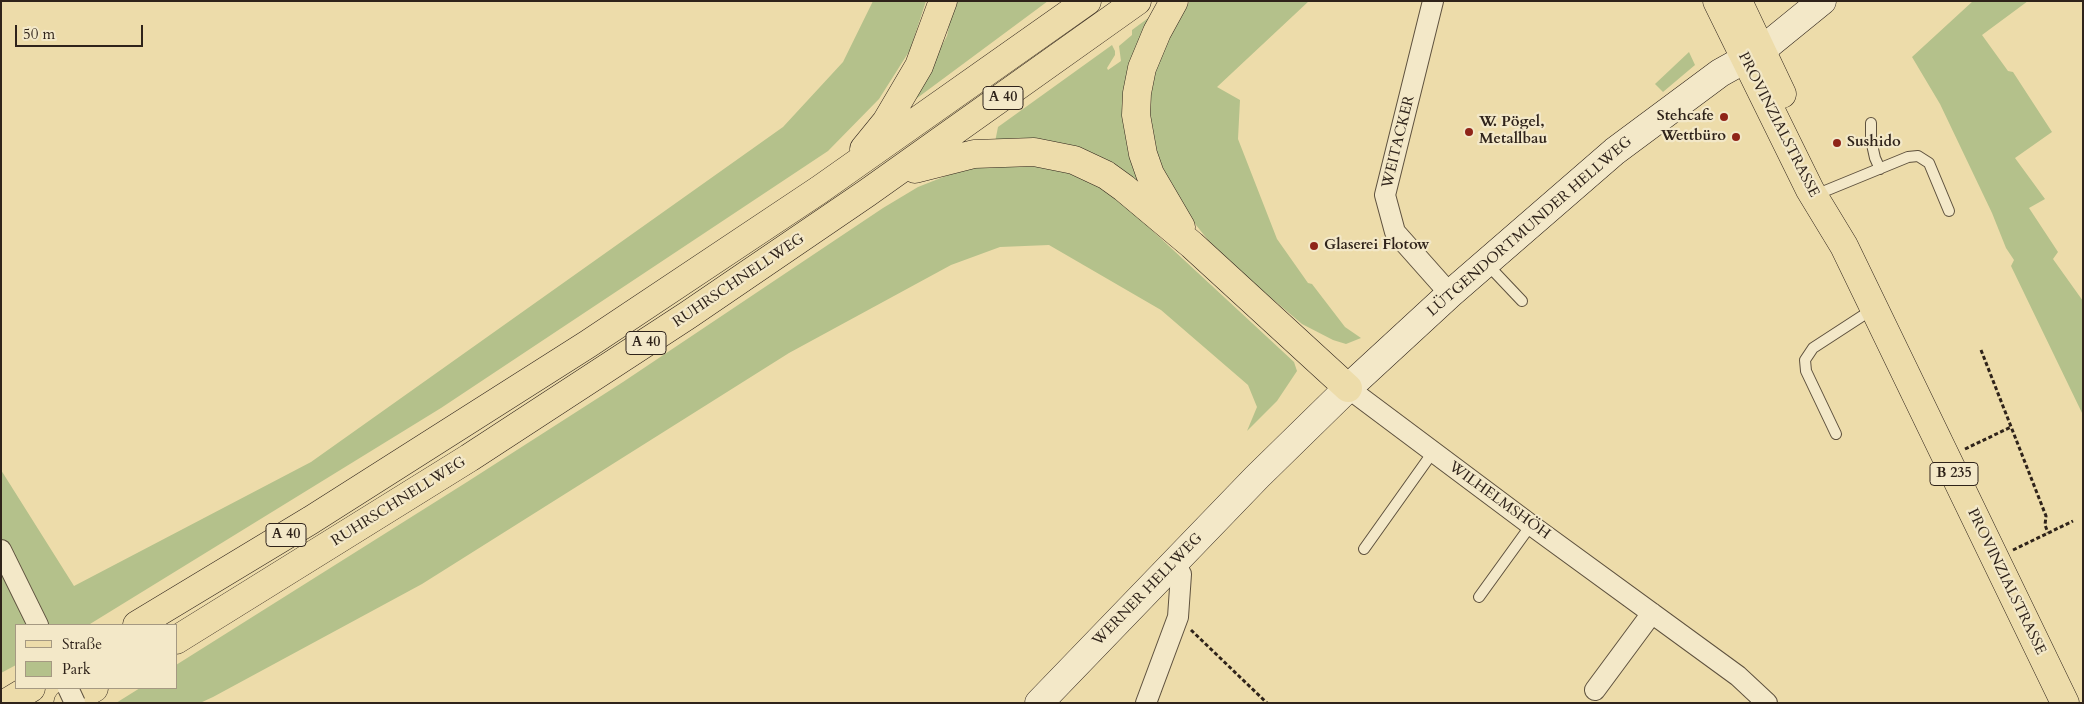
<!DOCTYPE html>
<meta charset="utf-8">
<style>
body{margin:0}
#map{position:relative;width:2084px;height:704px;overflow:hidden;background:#eddcaa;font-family:Cardo,serif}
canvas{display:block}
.frame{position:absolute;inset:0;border:2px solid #2f231a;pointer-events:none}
.legend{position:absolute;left:15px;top:624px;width:162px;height:65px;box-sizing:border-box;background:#f3e8c8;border:1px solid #a59982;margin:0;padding:6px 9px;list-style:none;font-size:15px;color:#2f231a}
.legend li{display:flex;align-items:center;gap:10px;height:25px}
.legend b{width:25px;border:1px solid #a59982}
.scale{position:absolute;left:15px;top:25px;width:128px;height:22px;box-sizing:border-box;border:2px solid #2f231a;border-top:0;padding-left:6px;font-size:15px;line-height:18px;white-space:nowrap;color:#2f231a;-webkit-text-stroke:4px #f3e8c8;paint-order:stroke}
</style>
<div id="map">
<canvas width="2084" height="704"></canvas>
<div class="frame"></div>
<ul class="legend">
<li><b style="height:6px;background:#eddcaa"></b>Straße</li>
<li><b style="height:14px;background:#b4c18b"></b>Park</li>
</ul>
<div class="scale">50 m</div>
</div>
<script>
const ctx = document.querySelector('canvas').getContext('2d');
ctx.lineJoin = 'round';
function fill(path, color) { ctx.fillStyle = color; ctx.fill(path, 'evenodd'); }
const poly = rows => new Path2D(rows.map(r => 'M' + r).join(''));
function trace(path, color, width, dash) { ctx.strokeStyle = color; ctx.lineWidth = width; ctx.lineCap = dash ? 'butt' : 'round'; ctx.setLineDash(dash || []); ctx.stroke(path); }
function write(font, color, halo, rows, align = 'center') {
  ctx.font = font + ' Cardo,serif'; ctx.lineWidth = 4.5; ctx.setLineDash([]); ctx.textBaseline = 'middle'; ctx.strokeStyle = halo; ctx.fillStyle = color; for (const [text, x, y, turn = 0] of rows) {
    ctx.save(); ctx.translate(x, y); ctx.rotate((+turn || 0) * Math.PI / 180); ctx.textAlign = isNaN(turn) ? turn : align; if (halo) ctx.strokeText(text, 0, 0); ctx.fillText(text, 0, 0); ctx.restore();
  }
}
fill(poly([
 [873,1,926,1,910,50,879,99,828,151,441,408,90,624,16,625,16,665,1,673,1,470,74,586,311,462,783,127,843,62],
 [954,1,1048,1,901,110,924,78,947,36],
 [1190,1,1309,1,1217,87,1240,100,1238,139,1277,239,1308,283,1312,284,1345,327,1361,338,1346,344,1333,340,1302,324,1237,269,1208,240,1176,200,1162,177,1146,118,1157,58,1172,28],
 [1973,1,2028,1,1982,35,2008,71,2013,72,2052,132,2015,158,2045,199,2029,208,2058,252,2053,259,2083,301,2083,415,2011,266,2014,260,2006,248,1992,213,1940,104,1912,57],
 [1166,5,1141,47,1152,195,995,142,998,127,1112,45,1115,51,1115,55,1107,68,1108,70,1121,61,1119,46,1132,35,1132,30],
 [1689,52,1695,65,1663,92,1655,84],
 [1011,161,1056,165,1101,183,1294,362,1297,371,1277,401,1247,431,1257,407,1248,385,1161,310,1049,245,1000,247,951,265,789,353,422,584,213,697,200,703,116,703,140,688,176,688,176,665,467,482,623,382,883,208,918,187,961,170]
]), '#b4c18b');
const lane = poly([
 [1871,123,1871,140,1875,158,1880,169],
 [1825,191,1908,157,1918,156,1929,163,1949,211],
 [1486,263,1522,301],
 [1836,434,1806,371,1805,360,1813,348,1873,309],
 [1364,549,1433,452],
 [1479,597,1531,525]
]);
const street = poly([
 [1433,1,1385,195,1395,232,1450,294],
 [1348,388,1531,525,1738,676,1767,703],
 [1,550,38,625],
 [1595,690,1652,613],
 [1146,703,1178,617,1181,574,1174,564]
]);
const secondary = poly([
 [1039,703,1257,477,1348,388,1450,294,1615,151,1720,73,1763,49,1822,1]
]);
const primary = poly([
 [1717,1,1810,190,1844,246,2065,703],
 [1738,1,1782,94]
]);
const highway = poly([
 [1174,1,1157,32,1142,68,1137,93,1136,115,1143,154,1150,174,1181,227],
 [864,149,886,122,919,66,943,1],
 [915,169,974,154,1034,152,1074,160,1106,175,1124,188,1192,245,1348,388],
 [137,625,311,520,588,344,819,190,1087,1],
 [176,640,469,458,688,315,867,193,1137,1],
 [6,703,31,688],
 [68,703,94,688]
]);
trace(lane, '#5e513e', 12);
trace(street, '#5e513e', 22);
trace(secondary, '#2f231a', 29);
trace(primary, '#2f231a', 29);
trace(highway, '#2f231a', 29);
trace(poly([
 [1981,350,2046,516,2045,525,2048,533],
 [1965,449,2011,427],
 [2013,550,2073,521],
 [1191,630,1267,703]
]), '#2f231a', 3, [4, 2.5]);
trace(lane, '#f3e8c8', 10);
trace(street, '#f3e8c8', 20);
trace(secondary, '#f3e8c8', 28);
trace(primary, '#eddcaa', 28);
trace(highway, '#eddcaa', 28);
const streetBridge = poly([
 [68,688,75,703]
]);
trace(streetBridge, '#5e513e', 22, []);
trace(streetBridge, '#f3e8c8', 20);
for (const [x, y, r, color] of [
 [1724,117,5,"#8f2418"],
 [1469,132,5,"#8f2418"],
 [1736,137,5,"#8f2418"],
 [1837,143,5,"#8f2418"],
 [1314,246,5,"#8f2418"]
]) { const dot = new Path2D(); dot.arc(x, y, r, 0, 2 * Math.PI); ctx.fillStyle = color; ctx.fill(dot); trace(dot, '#f3e8c8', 2); }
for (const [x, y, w] of [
 [1003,98,40],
 [646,343,40],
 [1954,474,48],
 [286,535,40]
]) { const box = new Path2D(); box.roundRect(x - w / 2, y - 11.5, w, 23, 4); ctx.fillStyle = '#f3e8c8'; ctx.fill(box); trace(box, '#2f231a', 1); }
write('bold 14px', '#2f231a', null, [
 ["A 40",1003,98],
 ["A 40",646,343],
 ["B 235",1954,474],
 ["A 40",286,535]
]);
write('bold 15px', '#2f231a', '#f3e8c8', [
 ["Stehcafe",1714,117,"right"],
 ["W. Pögel,",1479,123],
 ["Metallbau",1479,140],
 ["Wettbüro",1726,137,"right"],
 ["Sushido",1847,143],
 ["Glaserei Flotow",1324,246]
], 'left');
write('15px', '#2f231a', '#f3e8c8', [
 ["PROVINZIALSTRASSE",1778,125,63],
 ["WEITACKER",1399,142,-76],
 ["LÜTGENDORTMUNDER HELLWEG",1530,227,-41],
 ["RUHRSCHNELLWEG",739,281,-34],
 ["WILHELMSHÖH",1499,501,36],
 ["RUHRSCHNELLWEG",399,502,-32],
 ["PROVINZIALSTRASSE",2006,582,64],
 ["WERNER HELLWEG",1148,590,-46]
]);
</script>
